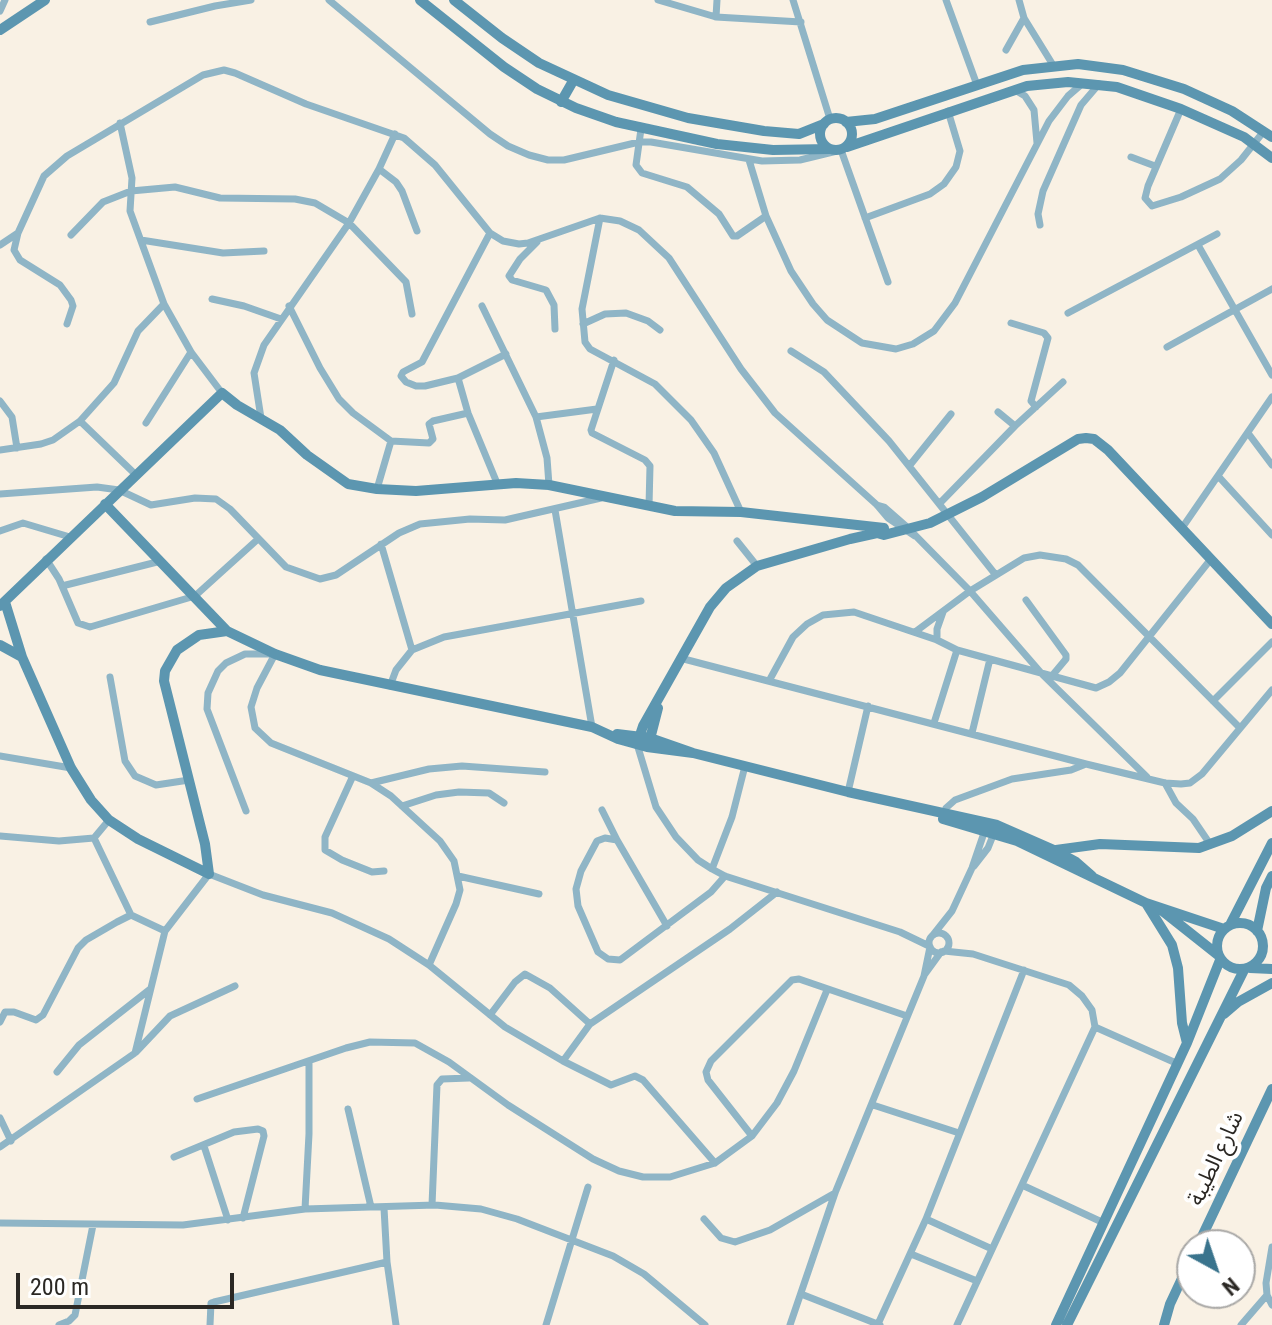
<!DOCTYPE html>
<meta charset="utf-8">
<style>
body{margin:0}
#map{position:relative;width:1272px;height:1325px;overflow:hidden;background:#f9f1e4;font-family:"Roboto Condensed",sans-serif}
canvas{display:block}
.north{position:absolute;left:1176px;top:1229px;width:80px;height:80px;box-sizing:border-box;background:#fff;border:2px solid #aaa9a7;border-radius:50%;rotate:140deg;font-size:22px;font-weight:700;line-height:32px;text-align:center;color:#2b2824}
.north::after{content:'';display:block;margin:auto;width:28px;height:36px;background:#3a748d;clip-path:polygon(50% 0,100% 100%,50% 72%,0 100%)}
.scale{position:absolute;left:16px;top:1273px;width:218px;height:36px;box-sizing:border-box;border:4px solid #2b2824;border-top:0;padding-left:10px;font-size:24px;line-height:28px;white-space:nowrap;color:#2b2824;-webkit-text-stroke:6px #fff;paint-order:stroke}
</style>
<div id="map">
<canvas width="1272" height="1325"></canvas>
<div class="north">N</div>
<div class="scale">200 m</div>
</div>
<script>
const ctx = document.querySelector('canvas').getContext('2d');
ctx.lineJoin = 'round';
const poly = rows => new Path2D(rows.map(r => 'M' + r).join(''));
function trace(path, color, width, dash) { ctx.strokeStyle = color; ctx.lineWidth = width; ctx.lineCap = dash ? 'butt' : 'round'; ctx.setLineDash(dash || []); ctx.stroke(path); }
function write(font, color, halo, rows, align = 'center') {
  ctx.font = font + ' "Roboto Condensed","Noto Sans Arabic",sans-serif'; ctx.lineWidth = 8; ctx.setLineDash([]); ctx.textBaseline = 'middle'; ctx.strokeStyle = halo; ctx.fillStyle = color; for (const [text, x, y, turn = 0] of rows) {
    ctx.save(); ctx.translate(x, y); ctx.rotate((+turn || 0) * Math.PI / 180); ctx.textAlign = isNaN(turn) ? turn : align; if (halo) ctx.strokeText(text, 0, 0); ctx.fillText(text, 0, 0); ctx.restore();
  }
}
trace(poly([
 [329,0,490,134,508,146,529,155,548,160,564,160,639,142,651,142,762,161,800,160,837,151],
 [658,0,716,17,801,22],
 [793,0,830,119],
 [946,0,977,85],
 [1019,0,1024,18,1053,65],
 [0,11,5,0],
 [716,17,717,0],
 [150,22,215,6,251,0],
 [1006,50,1024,18],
 [1015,90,1025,96,1034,110,1037,143],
 [1181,109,1148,186,1145,198,1152,206,1181,197,1220,179,1241,160,1264,131],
 [120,123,132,178,130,211,164,304,191,352,222,393],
 [641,129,636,165,642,173,687,187,719,214,733,236,737,236,766,216],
 [841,150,888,282],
 [1131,157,1155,166],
 [749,160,766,216,791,271,813,304,827,320,862,343,896,349,913,344,934,331,955,303,1049,121,1068,96,1083,83],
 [379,169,396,182,402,191,417,231],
 [600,218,582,309,585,342,590,349,655,384,691,420,714,453,741,512],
 [865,218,930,194,944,184,956,167,960,151,948,111],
 [1040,225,1038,214,1043,191,1081,105,1099,84],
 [18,233,14,250,20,260,60,285,71,300,73,306,67,324],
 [490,233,422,362,403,372,401,376,406,382,416,386,425,386,458,378,506,354],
 [71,235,103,202,131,191,175,187,220,198,295,199,315,203,349,223,406,282,412,314],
 [141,240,223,253,264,251],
 [537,242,520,259,509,276,512,280,546,290,554,305,555,329],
 [0,245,18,233,44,176,67,156,203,75,224,70,235,73,306,104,404,138,435,165,490,233,503,241,519,244,528,243,600,218,620,221,639,230,669,258,741,369,775,413,877,505,888,518,915,536],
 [1198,245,1272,375],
 [212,299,244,306,281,319],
 [289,306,320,368,339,399,353,413,391,441,429,443,433,439,429,424,433,421,468,413],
 [482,306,536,417,547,458,549,485],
 [1068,313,1217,234],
 [1011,323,1044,333,1048,338,1031,401,1036,407],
 [583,324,605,314,626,313,648,321,660,330],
 [1167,347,1272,289],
 [791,351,824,372,889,441,995,574],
 [614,360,591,430,592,433,645,460,650,466,649,506],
 [458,378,468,413,497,483],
 [0,401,12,417,17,448],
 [998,412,1015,426],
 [536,417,597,409],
 [261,418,254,373,264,345,349,223,379,169,395,134],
 [80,421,135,474],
 [146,423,191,352],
 [1248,433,1272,465],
 [0,450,41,444,53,440,80,421,114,383,138,331,164,304],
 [910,465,951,414],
 [1219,477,1272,535],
 [377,489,391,441],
 [0,494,97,487,119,490,151,505,195,498,216,499,230,509,286,567,320,579,336,575,399,533,420,524,470,519,505,520,601,498],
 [941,502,1015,426,1063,382],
 [877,505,884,507,908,528,970,591,1042,674,1147,777],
 [555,510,592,727],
 [1182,528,1272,397],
 [0,531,23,523,70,537],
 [737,541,757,566],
 [381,544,412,650],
 [46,559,59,579,78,623,90,627,195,596,258,539],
 [62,586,161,561],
 [1026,600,1066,655,1066,659,1051,677],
 [915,632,970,591,1024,558,1040,555,1066,559,1078,565,1239,727],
 [937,640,937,629,943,612],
 [680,658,1086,764,1165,783,1181,784,1190,783,1202,774,1272,690],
 [110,677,125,761,135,776,156,785,189,780],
 [769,681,793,637,807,624,823,615,854,612,937,640,957,650,1096,688,1109,682,1120,673,1211,559],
 [390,686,396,670,412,650,444,637,641,601],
 [1213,701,1272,642],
 [934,723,957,650],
 [972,733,990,659],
 [637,744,656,807,676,837,698,860,712,869,725,876,900,932,929,946],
 [0,756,71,768],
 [352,778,325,837,325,850,342,860,372,872,384,871],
 [371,783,429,769,462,766,545,772],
 [1165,783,1176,803,1193,819,1210,844],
 [848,792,868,706],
 [402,806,436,795,459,792,489,793,504,803],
 [602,810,617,840,605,838,597,841,581,871,576,889,578,906,598,952,608,959,620,960,711,892,725,876],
 [246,811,207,709,208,693,218,671,226,663,245,654,275,654,257,688,251,707,255,728,271,743,371,783,391,796,440,841,454,861,460,890,456,904,429,965],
 [945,813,946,808,955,800,1012,779,1071,770,1086,764],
 [0,836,59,841,94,838,109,820],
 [94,838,131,915],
 [617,840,667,926],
 [974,866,988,848,994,833],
 [712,869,732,817,745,766],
 [458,876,539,894],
 '929 943a10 10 0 1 1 20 0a10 10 0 1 1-20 0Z',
 [933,935,952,911,972,868,985,830],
 [944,951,973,954,1069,985,1082,996,1092,1010,1095,1027,957,1325],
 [925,974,941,952],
 [490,1015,515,982,525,974,550,988,590,1024],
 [0,1022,5,1012,14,1012,36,1020,43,1015,78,948,86,940,117,922,131,915,165,931],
 [1095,1027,1176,1063],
 [136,1052,170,1016,235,986],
 [563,1061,590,1024,730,929,777,892],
 [57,1072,79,1045,149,990],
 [197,1099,346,1048,370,1042,415,1043,449,1062,508,1105,593,1159,619,1171,643,1177,670,1177,715,1163,752,1136,777,1103,794,1071,827,990],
 [873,1105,959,1133],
 [348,1109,371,1207],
 [0,1118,11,1141],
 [752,1136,708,1080,706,1072,711,1061,792,980,799,979,907,1016],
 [204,1146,228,1220],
 [0,1147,135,1053,165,931,209,874,263,895,332,913,389,939,429,965,505,1027,563,1061,611,1085,635,1076,643,1080,715,1163],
 [174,1157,234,1132,258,1129,263,1131,264,1136,243,1218],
 [1022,1185,1104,1223],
 [432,1205,437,1085,442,1079,469,1078],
 [384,1208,387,1262,396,1325],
 [305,1209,309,1134,309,1061],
 [704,1219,721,1238,735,1242,770,1230,835,1193],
 [926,1219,992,1249],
 [0,1223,183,1225,305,1209,435,1205,481,1209,517,1219,613,1256,644,1274,705,1325],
 [1272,1247,1266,1283,1267,1295,1272,1305],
 [911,1254,977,1281],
 [801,1294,880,1325],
 [878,1324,926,1219,1024,970],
 [59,1325,69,1321,75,1315,93,1225],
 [210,1325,211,1303,214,1302,387,1262],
 [546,1325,588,1187],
 [790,1325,835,1193,924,976,930,947],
 [1241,1325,1267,1295]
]), '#8fb5c6', 7);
trace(poly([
 [420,0,504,67,537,89,576,108,616,122,717,144,773,150,829,149],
 [454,0,502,38,539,63,608,95,688,118,764,131,799,134,824,124],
 [0,30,45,0],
 [561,102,573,81],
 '820 134a16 16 0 1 1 32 0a16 16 0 1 1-32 0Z',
 [846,122,875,119,1023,70,1078,64,1123,70,1184,89,1232,111,1272,137],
 [847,147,1027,86,1068,82,1117,87,1181,109,1244,137,1272,158],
 [105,504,227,631],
 [5,602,22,657,71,768,91,800,109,820,138,839,209,874],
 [0,606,222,393,237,405,280,430,307,455,348,484,377,489,416,491,516,483,549,485,675,511,741,512,884,528],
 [0,645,22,657],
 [617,734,650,738,693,753,848,792,997,825,1054,850,1076,862,1092,876],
 [649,743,658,708],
 [637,744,643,726,710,607,726,588,757,566,850,539,877,533,884,535,930,523,982,497,1078,439,1086,438,1094,439,1108,450,1272,624],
 [943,819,1017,841,1146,903,1224,929],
 [1056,850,1100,844,1199,848,1232,836,1272,811],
 [209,874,205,844,164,681,165,671,177,650,199,635,227,631,275,654,320,670,592,727,618,739,647,747,693,753],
 [1146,903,1172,945,1178,968,1182,1023,1187,1043],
 [1160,909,1218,955],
 '1217 946a23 23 0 1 1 46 0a23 23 0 1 1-46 0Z',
 [1230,925,1272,843],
 [1257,931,1266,888,1272,876],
 [1250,968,1272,969],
 [1224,1014,1238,1002,1272,983],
 [1198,1245,1272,1089],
 [1056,1325,1187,1043,1220,960],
 [1067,1325,1244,970],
 [1164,1325,1170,1304,1192,1257]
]), '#5c96b0', 10);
write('22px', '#2b2824', '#fff', [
 ["شارع الطيبة",1217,1159,-65]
]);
</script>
